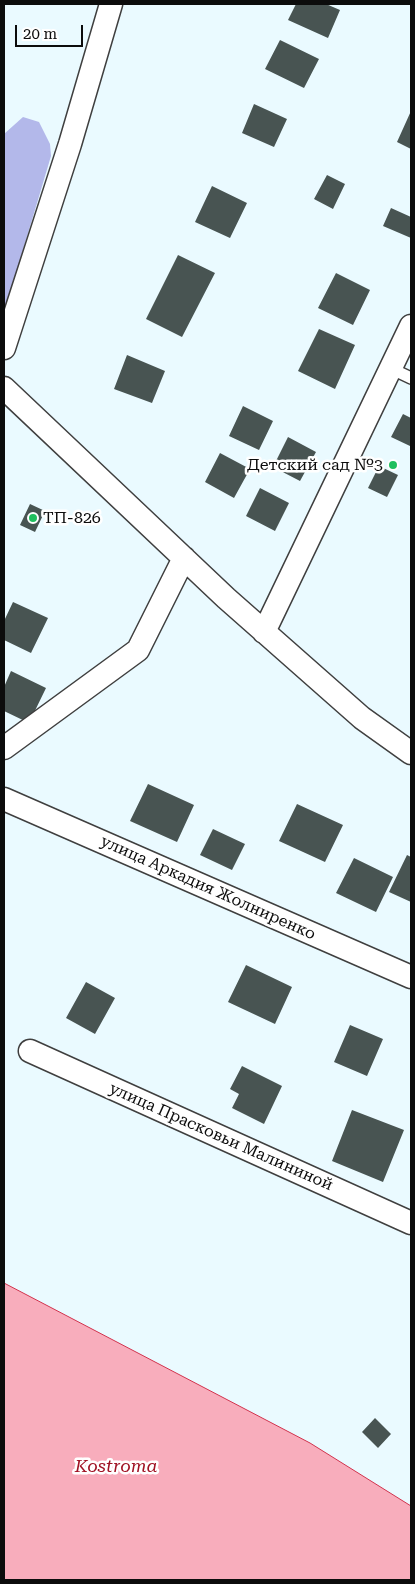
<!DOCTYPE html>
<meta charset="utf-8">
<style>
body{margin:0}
#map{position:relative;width:415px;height:1584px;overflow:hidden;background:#eafaff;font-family:"Roboto Serif",serif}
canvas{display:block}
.frame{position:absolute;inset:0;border:5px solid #0c0c0c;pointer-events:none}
.scale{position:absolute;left:15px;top:25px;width:68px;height:22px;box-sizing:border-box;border:2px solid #0c0c0c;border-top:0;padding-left:6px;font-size:15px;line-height:18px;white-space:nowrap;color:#0c0c0c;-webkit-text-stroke:4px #fff;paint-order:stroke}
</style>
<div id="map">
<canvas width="415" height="1584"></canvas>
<div class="frame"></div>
<div class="scale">20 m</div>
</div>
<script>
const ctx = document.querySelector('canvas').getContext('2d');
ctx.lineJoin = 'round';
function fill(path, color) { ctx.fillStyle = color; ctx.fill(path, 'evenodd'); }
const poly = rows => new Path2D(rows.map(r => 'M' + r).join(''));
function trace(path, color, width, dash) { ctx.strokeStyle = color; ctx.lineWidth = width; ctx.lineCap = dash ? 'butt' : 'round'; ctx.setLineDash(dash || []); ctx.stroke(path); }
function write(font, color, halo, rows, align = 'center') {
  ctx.font = font + ' "Roboto Serif",serif'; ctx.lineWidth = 5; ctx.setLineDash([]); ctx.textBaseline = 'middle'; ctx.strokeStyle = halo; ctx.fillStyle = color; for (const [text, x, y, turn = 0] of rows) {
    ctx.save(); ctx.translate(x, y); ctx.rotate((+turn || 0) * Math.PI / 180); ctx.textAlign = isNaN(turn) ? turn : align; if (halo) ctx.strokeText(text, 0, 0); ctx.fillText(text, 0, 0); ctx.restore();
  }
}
fill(poly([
 [23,117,39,122,50,144,51,156,4,314,4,134]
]), '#b3b8ea');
const water = poly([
 [4,1283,310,1443,411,1506,411,1580,4,1580,4,1283]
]);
fill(water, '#f8adbc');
trace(water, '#d1324d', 1);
fill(poly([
 [296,4,326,4,340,10,328,38,288,20],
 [280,40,319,59,304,88,265,69],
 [254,104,287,119,274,147,242,133],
 [411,111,411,149,397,142],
 [327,175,345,184,333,209,314,199],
 [212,186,247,203,230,238,195,222],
 [391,208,411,217,411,238,383,226],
 [178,255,215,273,182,337,146,319],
 [336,273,370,290,353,325,318,308],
 [319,329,355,345,335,389,298,371],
 [127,355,165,371,152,403,114,389],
 [243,406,273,421,259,450,229,436],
 [403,414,411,418,410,446,391,437],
 [288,437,316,452,300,481,273,467],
 [220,453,250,469,234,498,205,482],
 [379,466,398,475,387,497,368,488],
 [260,488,289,503,275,531,246,516],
 [30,504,45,511,35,532,20,525],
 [13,602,48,618,31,653,4,640,4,621],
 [11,671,46,688,29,723,4,711,4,687],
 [148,784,194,805,177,842,130,821],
 [297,804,343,825,325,862,279,841],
 [213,829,245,844,232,870,200,855],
 [407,855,411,857,411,902,389,892],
 [354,858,393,877,376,912,336,893],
 [246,965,292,987,275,1024,228,1002],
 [86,982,115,998,95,1034,66,1018],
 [350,1025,383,1039,367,1076,334,1062],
 [242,1066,282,1086,264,1124,232,1108,239,1094,230,1089],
 [352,1110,404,1130,383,1182,332,1161],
 [375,1418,391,1434,378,1448,362,1432]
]), '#485452');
const service = poly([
 [392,369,411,378]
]);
const minor = poly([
 [4,348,70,144,111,4],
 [4,388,226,598,362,718,411,753],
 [264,632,411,326],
 [4,748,138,650,184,558],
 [4,799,411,977],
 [30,1051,411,1223]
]);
trace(service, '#3f3f3f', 14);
trace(minor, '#3f3f3f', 25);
trace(service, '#fff', 11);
trace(minor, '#fff', 22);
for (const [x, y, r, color] of [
 [393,465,5,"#20bf5e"],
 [33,518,5,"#20bf5e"]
]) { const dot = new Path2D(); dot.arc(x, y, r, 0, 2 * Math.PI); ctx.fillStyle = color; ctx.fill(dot); trace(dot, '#fff', 2); }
write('16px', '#0c0c0c', '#fff', [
 ["Детский сад №3",383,465],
 ["ТП-826",43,518,"left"]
], 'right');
write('16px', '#0c0c0c', '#fff', [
 ["улица Аркадия Жолниренко",208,888,24],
 ["улица Прасковьи Малининой",221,1137,24]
]);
write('italic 18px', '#a01224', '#fff', [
 ["Kostroma",116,1467]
]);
</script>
